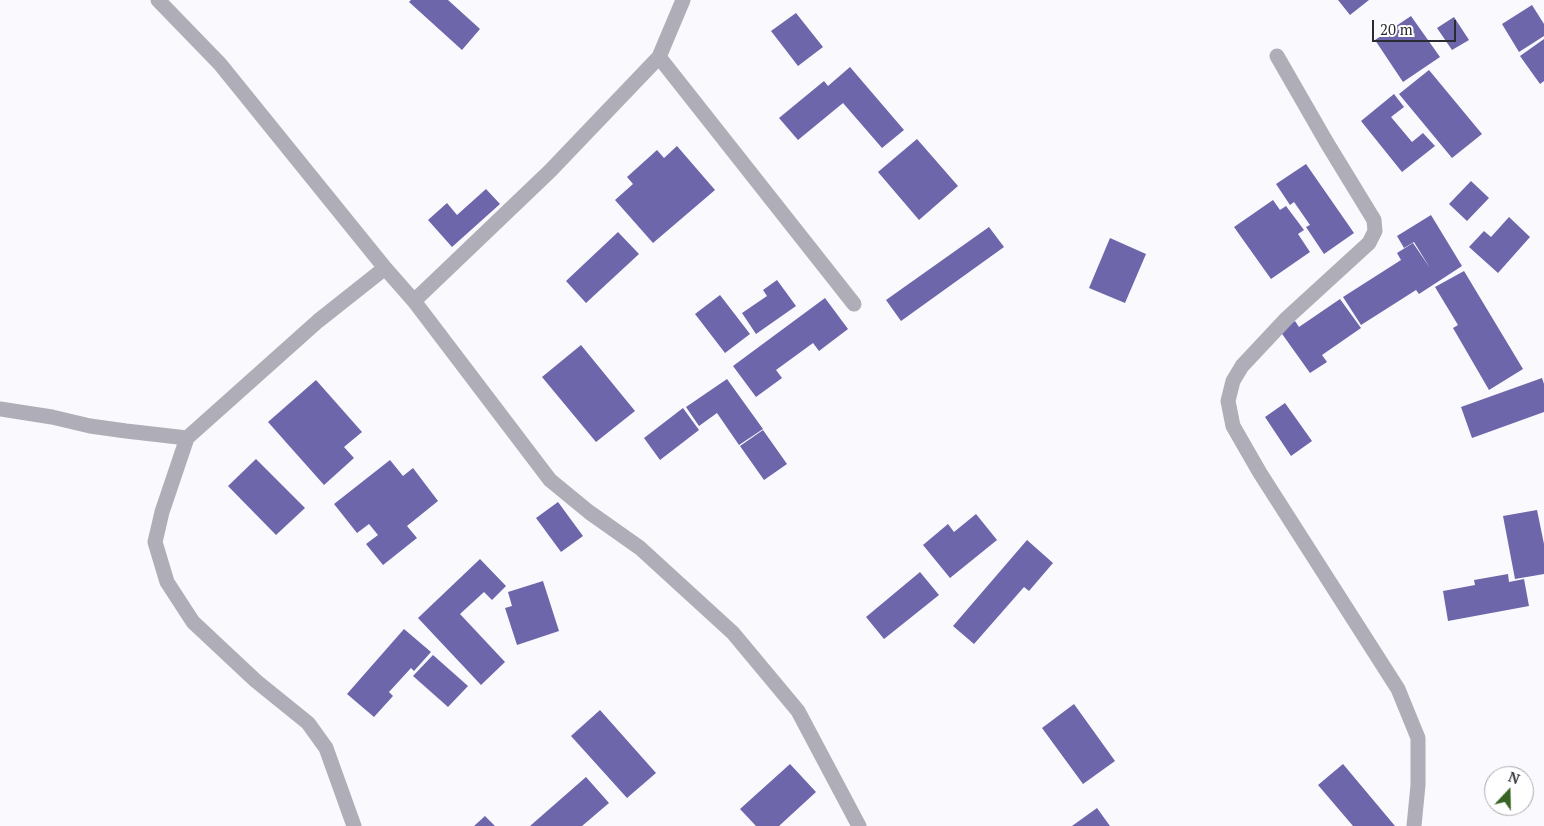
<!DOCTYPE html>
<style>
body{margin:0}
#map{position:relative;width:1544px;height:826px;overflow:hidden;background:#f9f9fe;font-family:"PT Serif",serif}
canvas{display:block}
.north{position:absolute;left:1484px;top:766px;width:50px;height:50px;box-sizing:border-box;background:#fff;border:1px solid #aaaaae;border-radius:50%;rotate:21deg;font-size:14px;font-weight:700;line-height:20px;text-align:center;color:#2b2b34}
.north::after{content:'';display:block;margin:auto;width:18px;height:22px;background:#376422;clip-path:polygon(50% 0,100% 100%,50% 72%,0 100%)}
.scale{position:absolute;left:1372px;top:20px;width:84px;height:22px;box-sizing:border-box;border:2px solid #2b2b34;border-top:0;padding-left:6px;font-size:15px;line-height:18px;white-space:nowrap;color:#2b2b34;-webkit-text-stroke:4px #fff;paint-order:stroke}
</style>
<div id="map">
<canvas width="1544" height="826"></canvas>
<div class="north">N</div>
<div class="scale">20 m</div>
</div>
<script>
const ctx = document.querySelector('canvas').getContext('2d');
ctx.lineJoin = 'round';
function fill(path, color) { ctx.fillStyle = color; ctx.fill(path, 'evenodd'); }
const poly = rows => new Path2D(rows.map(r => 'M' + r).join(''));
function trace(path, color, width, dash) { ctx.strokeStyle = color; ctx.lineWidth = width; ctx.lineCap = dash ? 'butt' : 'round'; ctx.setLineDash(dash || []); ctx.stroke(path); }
fill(poly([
 [411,0,448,0,480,29,462,50,409,2],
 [1338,0,1369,0,1350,15],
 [1532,5,1544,24,1544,36,1519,52,1502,24],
 [796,13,823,47,798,66,771,31],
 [1411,16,1440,57,1403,82,1375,40],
 [1454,17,1469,40,1452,50,1437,28],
 [1544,39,1544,81,1540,84,1520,56],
 [850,67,904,130,882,148,843,103,798,140,779,118,824,81,828,86],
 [1429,70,1482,134,1452,158,1399,94],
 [1394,94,1404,107,1391,117,1412,142,1423,133,1435,146,1402,172,1361,121],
 [917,139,958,186,919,220,878,172],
 [677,146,715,190,653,243,615,200,633,184,627,177,657,150,664,158],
 [1306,164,1354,233,1324,254,1306,227,1310,225,1294,202,1290,205,1276,184],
 [1471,181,1489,198,1467,221,1449,204],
 [486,189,500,204,452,247,428,220,447,203,457,215],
 [1273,200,1280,210,1286,206,1304,230,1298,234,1310,252,1271,279,1234,227],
 [1431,215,1462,266,1419,294,1416,290,1361,325,1343,297,1401,260,1397,253,1413,243,1430,268,1414,242,1404,248,1397,236],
 [1509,217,1530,237,1498,273,1469,247,1484,231,1491,237],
 [989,227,1004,247,901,321,886,300],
 [618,232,639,254,586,303,566,281],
 [1110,238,1146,254,1125,303,1089,288],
 [1464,271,1523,369,1489,390,1453,328,1458,325,1435,287],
 [777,280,796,306,756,334,742,313,767,296,763,290],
 [720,295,750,334,725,353,695,314],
 [825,298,848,329,819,351,813,343,776,370,782,378,756,397,733,366],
 [1340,299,1361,328,1322,355,1327,362,1310,373,1280,331,1295,321,1299,327],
 [581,345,635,411,596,442,542,377],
 [1542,378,1544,384,1544,412,1472,438,1461,407],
 [727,379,763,429,739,445,717,413,699,426,686,407],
 [316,380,362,432,344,447,354,458,324,485,268,422],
 [1285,403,1312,441,1291,456,1265,417],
 [683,408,699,430,660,460,644,438],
 [763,430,787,464,764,480,740,446],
 [256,459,305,508,276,535,228,486],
 [390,460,403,476,413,468,438,501,407,526,417,538,383,565,366,544,378,535,369,524,357,533,334,504],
 [558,502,583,536,561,552,536,518],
 [1537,510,1544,544,1544,574,1515,579,1503,516],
 [976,514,997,540,950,578,923,545,948,524,954,532],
 [1027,540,1053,563,1029,591,1024,587,974,644,953,626],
 [480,559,506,586,492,600,484,592,460,614,505,662,481,685,418,618],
 [920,572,939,595,884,639,866,617],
 [1508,574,1509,582,1524,579,1529,606,1448,621,1443,591,1475,585,1474,580],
 [543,581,559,631,517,645,505,608,512,606,508,592],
 [404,629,431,652,414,671,411,668,389,692,393,696,374,717,347,694],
 [433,655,468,686,448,707,413,676],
 [1074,704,1115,761,1083,784,1042,728],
 [600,710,656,773,627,798,571,736],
 [790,764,816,792,779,826,756,826,740,809],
 [1343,764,1395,826,1353,826,1318,785],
 [586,777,609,803,582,826,530,826],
 [1097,808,1110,826,1072,826],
 [485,816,495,826,474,826]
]), '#6d66aa');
trace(poly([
 [158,0,220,64,385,268,414,301,550,480,589,512,640,548,733,633,798,711,859,826],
 [1277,56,1327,143,1374,220,1375,231,1369,243,1287,318,1242,366,1233,381,1228,401,1233,426,1260,473,1398,689,1418,738,1418,785,1414,826],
 [659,57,854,304],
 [414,301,550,171,659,57,683,0],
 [0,409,52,417,90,426,126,431,187,438],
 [354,826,326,748,308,723,256,681,193,622,167,582,155,542,162,512,187,438,318,321,385,268]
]), '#afaeb8', 15);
</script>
